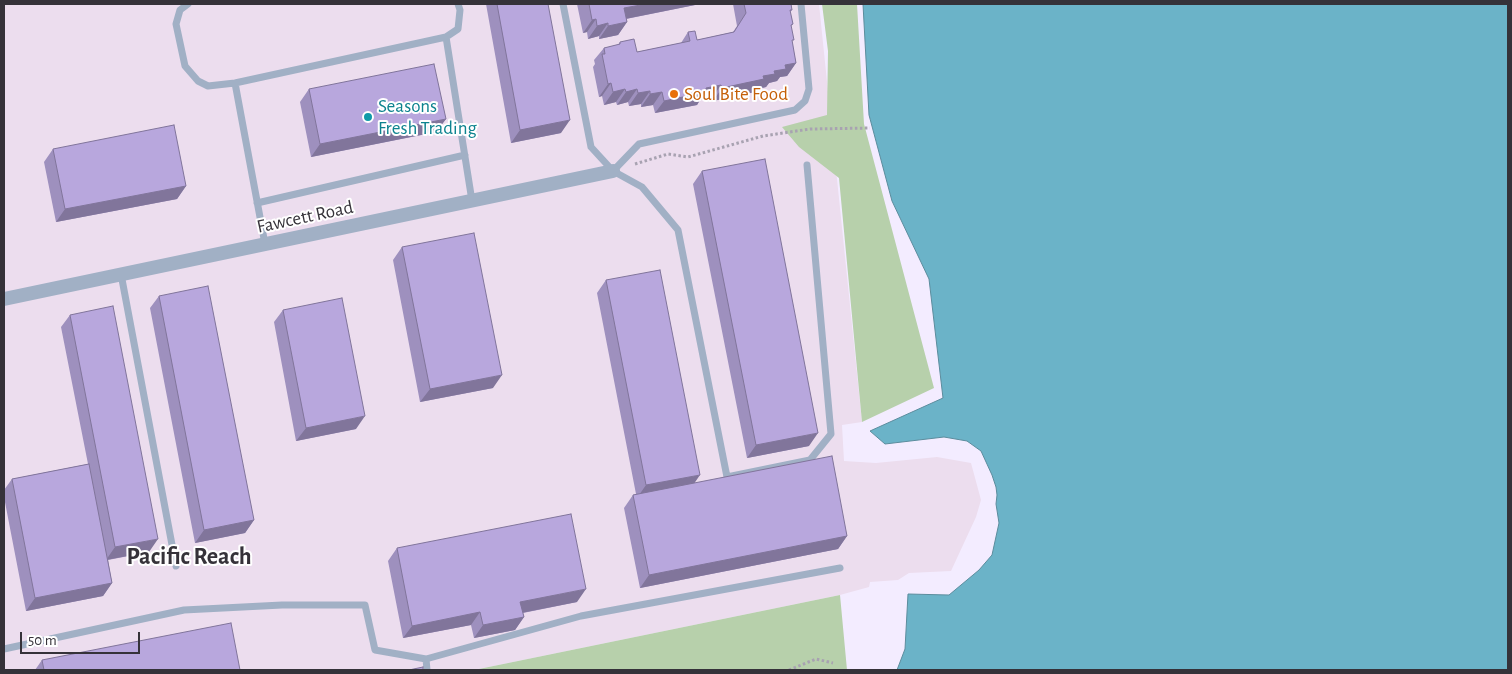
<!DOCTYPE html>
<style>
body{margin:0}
#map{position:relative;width:1512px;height:674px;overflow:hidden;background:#f3ecff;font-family:"Alegreya Sans",sans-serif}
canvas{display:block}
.frame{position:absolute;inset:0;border:5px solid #353239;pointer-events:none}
.scale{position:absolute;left:20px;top:632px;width:120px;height:22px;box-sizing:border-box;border:2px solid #353239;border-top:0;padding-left:6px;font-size:15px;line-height:18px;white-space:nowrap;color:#353239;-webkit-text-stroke:4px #fff;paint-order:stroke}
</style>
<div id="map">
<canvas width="1512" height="674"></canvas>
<div class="frame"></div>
<div class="scale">50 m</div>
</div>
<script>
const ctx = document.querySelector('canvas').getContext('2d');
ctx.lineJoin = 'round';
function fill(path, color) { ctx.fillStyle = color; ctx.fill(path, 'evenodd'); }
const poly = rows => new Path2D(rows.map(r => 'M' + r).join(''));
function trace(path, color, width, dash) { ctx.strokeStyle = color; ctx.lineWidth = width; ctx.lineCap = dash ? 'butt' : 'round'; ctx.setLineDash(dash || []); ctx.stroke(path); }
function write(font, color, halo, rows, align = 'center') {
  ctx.font = font + ' "Alegreya Sans",sans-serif'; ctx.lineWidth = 4; ctx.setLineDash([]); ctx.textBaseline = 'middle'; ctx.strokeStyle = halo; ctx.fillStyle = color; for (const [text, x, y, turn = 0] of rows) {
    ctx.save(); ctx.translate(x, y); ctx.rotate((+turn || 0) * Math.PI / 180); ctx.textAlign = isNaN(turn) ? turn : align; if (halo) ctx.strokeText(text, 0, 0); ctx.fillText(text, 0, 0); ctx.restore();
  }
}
fill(poly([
 [4,4,819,4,862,422,842,425,844,461,876,463,937,457,971,463,981,500,976,517,951,571,909,573,898,580,870,582,869,587,840,595,474,670,4,670]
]), '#ecddee');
fill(poly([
 [822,4,857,4,864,124,934,388,862,422,839,178,799,147,782,127,827,115,828,51],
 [840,595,847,670,474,670]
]), '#b7d0ab');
const water = poly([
 [863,4,1508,4,1508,670,897,670,905,649,908,594,949,595,979,570,992,555,999,523,996,504,997,495,996,487,992,475,981,451,967,441,944,437,885,444,870,431,943,398,929,279,892,201,869,115,863,4]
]);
fill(water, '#6bb3c8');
trace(water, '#5b8c9d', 1);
trace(poly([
 [635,164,668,154,688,157,763,136,810,129,870,128],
 [789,670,816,659,833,663]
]), '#a8a2b1', 3, [2.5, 2.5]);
trace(poly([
 [188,4,180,10,176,24,185,66,198,81,208,86,235,83,446,37,458,29,460,10,458,4],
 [563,4,591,147,613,171,642,187,678,230,727,477,810,460,831,434,807,165],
 [446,37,472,201],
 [235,83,265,244],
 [613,171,639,144,795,110,805,101,809,89,801,4],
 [257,203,465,155],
 [121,274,176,566],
 [4,649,184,610,282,605,365,605,375,650,426,659],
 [427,670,426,659,581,616,840,568]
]), '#a1b0c5', 7);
trace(poly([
 [4,299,613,171]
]), '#a1b0c5', 14);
fill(poly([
 [486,4,548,4,561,133,511,143],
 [577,4,700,4,626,19,627,22,618,35,599,39,599,36,588,39,587,32,583,33],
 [733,4,791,4,792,10,790,12,793,24,791,26,792,42,796,63,787,76,780,77,777,81,769,83,766,87,758,89,755,92,713,101,712,98,700,100,697,105,655,113,653,105,641,107,641,104,629,106,628,102,617,105,616,102,604,105,602,96,599,97,593,67,595,64,594,60,604,48,618,45,620,42,637,52,681,43,688,32,697,40,733,32,737,26],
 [309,89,446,119,436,132,311,157,300,102],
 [53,149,186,186,177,199,56,222,44,162],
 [702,171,809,446,747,458,693,184],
 [402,247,493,388,420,402,393,260],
 [606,280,695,483,847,536,838,549,640,588,624,508,633,495,636,494,597,293],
 [159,296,254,520,245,533,195,543,150,308],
 [283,310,356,429,296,441,274,322],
 [70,315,149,552,108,560,112,583,103,596,26,611,4,497,4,490,12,479,88,464,61,327],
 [397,548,577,602,523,613,524,617,515,630,474,638,471,625,403,638,388,561],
 [42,660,240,670,35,670]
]), '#9e90be');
fill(poly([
 [646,4,700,4,615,21,624,8],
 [596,19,587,32,583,33,592,20],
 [627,22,618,35,599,39,608,26],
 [608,23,599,36,588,39,597,26],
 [796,63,787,76,780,77,777,81,769,83,766,87,758,89,755,92,713,101,722,88,774,71,785,65],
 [611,83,602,96,599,97,608,84],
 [721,85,712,98,700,100,697,105,655,113,664,101,706,88],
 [625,89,616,102,604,105,613,92],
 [637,89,628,102,617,105,626,92],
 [650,91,641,104,629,106,638,93],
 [662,92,653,105,641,107,650,94],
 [446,119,436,132,311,157,320,144],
 [570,120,561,133,511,143,520,130],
 [186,186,177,199,56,222,65,209],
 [502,375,493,388,420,402,430,389],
 [365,416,356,429,296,441,306,428],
 [818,433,809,446,747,458,756,445],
 [700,475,691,488,637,498,646,485],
 [254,520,245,533,195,543,204,530],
 [847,536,838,549,640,588,649,575],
 [158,539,149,552,106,560,115,547],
 [112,583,103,596,26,611,35,598],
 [586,589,577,602,511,615,520,602],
 [480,612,471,625,403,638,412,626],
 [524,617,515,630,474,638,483,625]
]), '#81759b');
const building = poly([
 [497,4,548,4,570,120,520,130,497,4],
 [589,4,646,4,624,8,627,22,608,26,608,23,597,26,596,19,592,20,589,4],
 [744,4,791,4,792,10,790,10,793,24,791,25,794,40,792,40,796,63,785,65,786,69,774,71,775,74,763,76,764,79,722,88,721,85,706,88,706,92,664,101,662,92,650,94,650,91,638,93,637,89,626,92,625,89,613,92,611,83,608,84,602,54,605,54,604,48,620,44,620,42,634,39,637,52,690,41,688,32,695,31,697,40,734,32,746,13,744,4],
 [434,64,446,119,320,144,309,89,434,64],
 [174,125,186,186,65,209,53,149,174,125],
 [765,159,818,433,756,445,702,171,765,159],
 [474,233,502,375,430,389,402,247,474,233],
 [660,270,700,475,646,485,606,280,660,270],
 [208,286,254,520,204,530,159,296,208,286],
 [342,298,365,416,306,428,283,310,342,298],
 [113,306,158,539,115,547,70,315,113,306],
 [832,456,847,536,649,575,633,495,832,456],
 [89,464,112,583,35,598,12,479,89,464],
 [571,514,586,589,520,602,524,617,483,625,480,612,412,626,397,548,571,514],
 [231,623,240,670,44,670,42,660,231,623],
 [423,667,423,670,409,670,423,667]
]);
fill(building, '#b8a7dd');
trace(building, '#81759b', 1);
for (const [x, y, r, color] of [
 [674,94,5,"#e8710a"],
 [368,117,5,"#0f9aa8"]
]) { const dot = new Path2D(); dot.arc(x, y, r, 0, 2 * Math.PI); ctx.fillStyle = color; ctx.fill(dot); trace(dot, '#fff', 2); }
write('19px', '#c56008', '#fff', [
 ["Soul Bite Food",684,94]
], 'left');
write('19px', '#0d838f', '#fff', [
 ["Seasons",378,106],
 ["Fresh Trading",378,128]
], 'left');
write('19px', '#353239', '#fff', [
 ["Fawcett Road",305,217,-12]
]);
write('bold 24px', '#353239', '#fff', [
 ["Pacific Reach",189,557]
]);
</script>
